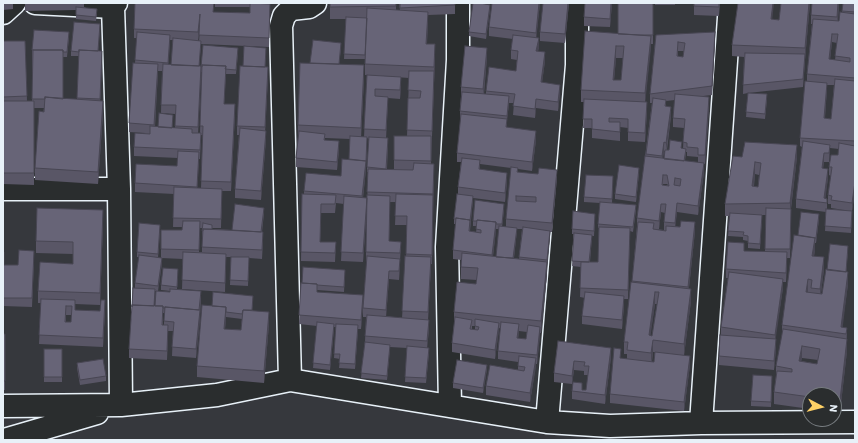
<!DOCTYPE html>
<style>
body{margin:0}
#map{position:relative;width:858px;height:443px;overflow:hidden;background:#36383d;font-family:Itim,sans-serif}
canvas{display:block}
.frame{position:absolute;inset:0;border:4px solid #e8f1f8;pointer-events:none}
.north{position:absolute;left:802px;top:387px;width:40px;height:40px;box-sizing:border-box;background:#2a2d2e;border:1px solid #767b7f;border-radius:50%;rotate:97deg;font-size:11px;font-weight:700;line-height:16px;text-align:center;color:#e8f1f8}
.north::after{content:'';display:block;margin:auto;width:14px;height:18px;background:#ffd166;clip-path:polygon(50% 0,100% 100%,50% 72%,0 100%)}
</style>
<div id="map">
<canvas width="858" height="443"></canvas>
<div class="frame"></div>
<div class="north">N</div>
</div>
<script>
const ctx = document.querySelector('canvas').getContext('2d');
ctx.lineJoin = 'round';
const poly = rows => new Path2D(rows.map(r => 'M' + r).join(''));
function trace(path, color, width, dash) { ctx.strokeStyle = color; ctx.lineWidth = width; ctx.lineCap = dash ? 'butt' : 'round'; ctx.setLineDash(dash || []); ctx.stroke(path); }
function fill(path, color) { ctx.fillStyle = color; ctx.fill(path, 'evenodd'); }
const minor = poly([
 [35,3,113,7],
 [116,3,113,7,119,189,121,405],
 [3,13,14,3],
 [3,189,119,189],
 [290,380,281,26,284,16,291,9,309,7,315,3],
 [3,406,121,405,217,395,290,380,547,422,610,426,701,423,855,422],
 [450,406,447,247,458,60,458,3],
 [547,422,577,65,577,3],
 [701,423,730,3],
 [4,440,97,413]
]);
trace(minor, '#e8f1f8', 25);
trace(minor, '#2a2d2e', 22);
fill(poly([
 [3,3,13,3,13,9,3,10],
 [25,3,84,3,84,7,97,13,96,21,76,19,76,10,25,11],
 [215,3,259,3,270,13,269,47,201,44,199,66,201,66,238,53,236,74,226,74,224,104,235,113,231,191,222,191,221,228,212,228,212,229,232,230,264,213,262,232,263,241,262,259,249,258,248,286,230,285,231,257,226,257,225,292,182,289,183,259,161,258,161,230,182,230,182,227,173,227,174,194,135,192,135,183,177,166,178,158,134,156,134,147,145,133,129,132,129,123,135,63,137,38,134,38,134,29,214,12,250,13,250,7,215,7],
 [200,28,199,41,198,41],
 [170,40,173,40,171,65,168,65],
 [158,71,162,71,161,113,175,114,175,128,172,128,173,119,158,127,155,127],
 [201,72,202,72,200,133,198,133],
 [201,135,203,135,201,188,197,188,199,159,200,159],
 [200,228,202,228,202,252,199,252],
 [330,3,396,3,396,10,400,10,399,3,455,3,455,14,428,15,427,44,435,56,431,164,434,164,432,264,431,264,428,320,429,329,427,348,429,353,426,383,405,382,407,348,390,347,387,380,361,378,365,342,366,317,363,317,363,308,367,261,366,261,366,252,368,172,367,172,367,167,369,139,367,138,366,169,363,198,367,207,363,262,341,261,344,204,336,203,335,213,321,213,320,242,336,242,335,262,301,261,302,194,304,195,304,191,341,176,349,159,350,139,325,138,325,140,339,150,337,170,296,167,296,158,298,137,298,125,310,63,341,48,339,64,364,77,361,137,364,137,367,75,365,75,365,59,344,59,346,19,330,19],
 [382,76,409,78,407,136,394,136,394,169,387,169,388,143,386,138,388,98,400,99,401,86],
 [390,202,396,202,395,225,407,225,406,256,402,318,386,316,389,279,399,280,400,262,401,242,389,241],
 [540,3,536,38,539,47,538,51,545,61,542,82,560,93,558,111,536,108,535,118,513,115,514,103,509,103,507,120,507,128,536,140,532,171,518,169,518,172,557,178,552,232,550,232,547,265,547,274,541,333,540,333,537,364,536,364,530,402,486,395,486,386,518,370,518,362,498,359,498,351,501,329,499,328,495,359,452,352,452,343,454,324,454,312,476,284,477,280,461,279,461,260,453,259,453,250,456,224,454,224,454,219,458,195,458,187,461,162,457,162,457,153,461,120,460,120,460,111,461,96,461,87,487,57,484,94,486,94,486,91,516,71,517,60,511,59,511,50,513,39,489,36,489,27],
 [480,164,511,168,506,219,506,227,502,226,504,209,473,221,473,226,477,226,476,232,470,231,473,198,505,202,507,182,480,170],
 [496,229,499,229,496,257,493,256],
 [517,229,522,229,519,259,514,258],
 [472,326,475,326,475,329,472,329],
 [519,331,527,332,526,339,518,338],
 [569,3,565,43,540,41,540,32],
 [612,3,610,27,584,26,584,17],
 [653,3,653,44,651,44,645,101,647,110,645,142,628,141,628,128,620,127,620,141,592,138,592,128,583,128,584,102,581,102,581,90,618,34],
 [616,58,623,58,621,80,614,80],
 [655,3,675,3,675,5,655,5],
 [694,3,720,3,719,16,694,15],
 [781,3,810,3,805,59,803,87,748,93,767,99,765,119,746,117,748,93,743,94,744,57,732,56,732,45,772,19,779,20],
 [839,3,838,21,839,21,842,12,843,3,855,3,855,191,852,211,851,233,825,231,826,212,796,208,796,199,802,147,800,146,800,138,807,82,807,74,812,24,811,24,811,15],
 [832,42,837,43,835,60,830,60],
 [827,85,834,85,831,119,825,118],
 [830,148,839,149,838,155,829,162],
 [824,162,829,162,829,175,831,176,828,195,828,204,831,204,831,208,844,210,827,209,827,199,825,198,828,178,823,168],
 [490,9,486,39,469,36,469,32],
 [100,29,98,51,102,60,100,101,103,113,98,184,35,180,35,168,44,108,34,108,34,185,3,184,3,41,25,41,27,101,32,101,32,50,69,37,67,57,63,57,63,99,77,99,79,56,71,56,71,51],
 [656,35,715,41,712,95,703,96,709,105,705,164,704,164,704,172,698,215,677,212,675,226,695,231,689,288,691,301,684,355,690,365,684,411,610,403,610,394,621,358,627,359,627,354,624,354,624,342,632,282,637,226,637,218,652,103,650,103,650,94],
 [678,51,684,51,683,57,678,56],
 [675,100,673,118,673,127,684,128,683,149,667,150,671,116,666,107,666,101],
 [664,151,665,151,664,159,663,158],
 [686,152,687,152,687,156,698,157,698,163,685,161],
 [663,184,667,184,668,185,663,185],
 [661,212,665,213,664,222,664,230,654,229,659,229],
 [655,304,657,304,652,336,650,336],
 [653,352,655,352,654,362,652,362],
 [266,52,265,67,268,76,265,131,266,139,261,200,235,198,235,189,239,135,237,135,237,126,243,66],
 [742,157,797,157,791,209,791,218,790,258,787,258,786,282,783,282,783,288,775,339,776,348,774,370,719,365,719,356,721,335,721,327,728,278,726,278,726,269,744,251,765,251,766,215,762,215,760,249,748,248,748,241,743,240,743,237,728,236,730,216,725,216,725,204],
 [755,174,759,175,758,187,754,186],
 [639,173,636,202,615,199,615,194],
 [613,176,612,203,636,210,633,232,630,231,628,299,624,299,624,305,622,329,582,324,582,316,585,298,580,297,581,267,572,266,574,234,572,234,572,229,595,218,594,236,592,236,590,262,598,262,599,228,598,228,598,224,600,203,584,202,584,197],
 [819,219,816,243,815,243,815,250,814,256,824,269,821,293,822,294,827,270,848,251,846,272,848,284,842,327,847,328,847,351,840,412,834,412,834,395,810,395,810,409,774,404,774,392,776,376,776,366,782,337,782,325,798,235],
 [802,358,818,360,817,364,801,361],
 [103,222,100,305,75,304,75,310,100,311,105,309,103,347,39,344,41,303,38,303,38,291,73,264,73,254,36,253,36,241],
 [66,315,71,315,71,322,66,322],
 [160,230,158,258,162,263,158,291,170,292,170,291,161,290,161,285,178,274,177,289,201,296,200,319,196,358,172,356,173,331,168,331,167,360,129,358,129,349,135,288,135,283,139,257,137,257,137,252],
 [155,291,156,291,155,306,154,306],
 [163,313,164,313,164,325,163,325],
 [3,252,4,265,18,265,34,260,32,307,3,306],
 [345,274,344,292,317,290,317,292,363,304,361,329,358,329,355,369,339,368,340,359,334,358,336,327,334,327,330,370,313,368,317,326,299,324,301,283],
 [253,300,252,310,269,324,264,383,197,377,197,366,212,306],
 [226,317,242,319,241,330,225,329],
 [3,334,5,334,5,390,3,390],
 [558,341,611,357,605,404,572,399,572,391,586,390,588,375,584,375,584,371,574,370,572,384,554,382,554,373],
 [44,349,62,349,62,382,44,382],
 [77,363,106,376,106,381,80,385,77,368],
 [487,369,483,393,453,388,453,383],
 [772,381,771,407,751,406,751,401]
]), '#595666');
fill(poly([
 [539,3,540,3,536,42,536,33],
 [568,3,569,3,565,43,565,34],
 [611,3,612,3,610,27,610,19],
 [773,3,774,3,771,31,771,19],
 [809,3,810,3,805,60,805,48],
 [838,3,839,3,837,26,837,17],
 [490,5,490,9,486,39,486,34],
 [428,12,428,24,426,56,426,44],
 [200,14,200,23,198,41,198,32],
 [715,32,715,41,712,95,712,86],
 [832,34,832,42,829,68,829,59],
 [170,35,170,44,168,72,168,63],
 [651,36,651,48,645,105,645,93],
 [539,38,539,47,536,60,536,51],
 [341,43,341,48,338,73,338,68],
 [435,44,435,56,432,139,434,67],
 [616,46,616,58,613,92,613,80],
 [487,48,487,57,483,98,483,89],
 [102,51,102,60,100,108,100,99],
 [545,52,545,61,541,91,541,82],
 [805,54,805,63,803,87,803,79],
 [158,64,158,73,154,134,154,125],
 [364,65,364,77,361,140,361,128],
 [201,66,201,75,198,136,198,127],
 [268,67,268,76,265,136,265,127],
 [401,77,401,86,400,99,400,90],
 [827,83,827,92,824,127,824,118],
 [560,85,560,93,558,111,558,102],
 [509,96,509,105,507,120,507,128,506,127,507,116],
 [388,97,388,105,386,139,386,130],
 [709,97,709,105,705,164,705,155],
 [536,99,536,108,535,118,535,109],
 [103,101,103,113,98,184,98,172],
 [647,102,647,110,645,142,645,133],
 [235,104,235,113,231,191,231,182],
 [671,107,671,116,666,151,666,143],
 [266,131,266,139,261,200,261,191],
 [536,131,536,140,532,171,532,162],
 [367,137,366,169,362,205,362,196],
 [339,141,339,150,337,170,337,162],
 [664,142,664,151,662,165,662,156],
 [797,145,797,157,790,215,790,203],
 [830,145,830,154,829,162,829,153],
 [199,152,199,161,197,195,197,187],
 [824,153,824,162,822,177,822,168],
 [755,162,755,174,752,198,752,186],
 [704,163,704,172,698,215,698,206],
 [639,168,639,173,636,202,636,197],
 [828,169,828,178,825,203,824,198],
 [557,170,557,178,552,232,552,223],
 [507,173,507,182,505,202,505,193],
 [855,182,855,191,852,211,852,203],
 [473,196,473,201,470,226,470,221],
 [367,198,367,207,363,262,363,253],
 [677,203,677,212,675,232,675,223],
 [504,204,504,209,502,229,502,224],
 [661,204,661,212,659,229,659,221],
 [103,210,103,222,100,305,100,293],
 [819,214,819,219,816,243,816,238],
 [496,222,496,231,492,264,492,255],
 [695,222,695,231,688,296,688,287],
 [517,228,517,232,513,264,513,259],
 [550,231,550,236,547,265,547,260],
 [815,238,815,250,812,268,812,256],
 [787,252,787,261,786,282,786,273],
 [431,257,431,266,428,321,428,312],
 [824,257,824,269,820,301,820,289],
 [162,258,162,263,158,291,158,286],
 [400,259,400,268,399,280,399,271],
 [547,262,547,274,541,333,541,321],
 [389,271,389,279,386,319,386,310],
 [848,272,848,284,842,333,841,327],
 [783,279,783,288,775,344,775,335],
 [808,279,808,291,806,303,806,292],
 [691,289,691,301,684,356,684,344],
 [655,292,655,304,649,347,649,335],
 [363,295,363,304,361,329,361,320],
 [624,296,624,305,622,329,622,320],
 [105,300,105,309,103,347,103,338],
 [226,307,226,319,224,340,224,329],
 [200,310,200,319,196,358,196,349],
 [269,312,269,324,264,383,264,371],
 [429,320,429,329,427,350,427,341],
 [499,323,499,331,495,359,495,350],
 [334,324,334,329,330,370,330,365],
 [519,324,519,333,517,347,517,338],
 [168,325,168,334,167,360,167,351],
 [358,325,358,330,355,369,355,364],
 [540,327,540,336,537,364,537,355],
 [847,328,847,351,840,412,840,400,846,345],
 [776,339,776,348,774,370,774,361],
 [653,340,653,352,651,365,651,353],
 [390,345,390,349,387,380,387,376],
 [802,346,802,358,799,372,799,361],
 [611,348,611,357,605,404,605,395],
 [690,356,690,365,684,411,684,402],
 [536,358,536,367,530,402,530,393],
 [574,361,574,370,572,384,572,376],
 [487,365,487,369,483,393,483,388]
]), '#484653');
const building = poly([
 [135,3,214,3,213,12,250,13,250,3,270,4,269,38,199,35,200,14,198,32,134,29,135,3],
 [330,3,396,3,396,6,330,7,330,3],
 [400,3,455,3,455,5,400,8,400,3],
 [473,3,480,3,490,5,486,34,469,32,473,3],
 [492,3,539,3,536,33,489,27,492,3],
 [543,3,568,3,565,34,540,32,543,3],
 [585,3,611,3,610,19,584,17,585,3],
 [618,3,653,3,653,35,640,35,618,34,618,3],
 [694,3,719,3,719,7,694,6,694,3],
 [738,3,773,3,771,19,779,20,781,3,809,3,805,48,732,45,738,3],
 [812,3,838,3,837,17,811,15,812,3],
 [843,3,855,3,855,12,842,11,843,3],
 [76,7,97,9,96,17,76,15,76,7],
 [367,8,428,12,426,44,435,44,434,67,365,64,367,8],
 [840,12,855,14,855,78,807,74,813,19,839,21,840,12],
 [832,34,838,34,835,56,850,58,850,62,829,59,832,34],
 [346,17,367,18,365,55,344,54,346,17],
 [74,22,100,24,98,51,79,50,79,52,71,51,74,22],
 [34,30,69,32,67,52,63,52,63,50,32,50,34,30],
 [585,31,651,36,645,93,581,90,585,31],
 [616,46,624,46,621,80,613,80,616,46],
 [137,32,170,35,168,63,135,60,137,32],
 [715,32,712,86,650,94,656,35,715,32],
 [678,42,685,43,683,57,677,56,678,42],
 [513,35,539,38,536,51,545,52,541,82,560,85,558,102,536,99,535,109,513,106,515,94,486,91,489,67,516,71,518,51,511,50,513,35],
 [173,38,201,41,199,66,171,65,173,38],
 [313,40,341,43,339,64,310,63,313,40],
 [3,41,25,41,27,96,3,97,3,41],
 [203,45,238,48,236,70,225,69,226,66,202,65,202,67,201,67,203,45],
 [244,46,266,48,265,67,243,66,244,46],
 [465,46,487,48,483,89,461,87,465,46],
 [33,50,63,50,63,99,45,97,45,99,32,99,33,50],
 [79,50,102,51,100,99,77,98,79,50],
 [745,53,805,54,803,79,743,85,745,53],
 [133,63,158,64,154,125,129,123,133,63],
 [300,63,364,65,361,128,298,125,300,63],
 [163,64,201,66,198,127,175,126,176,105,161,105,163,64],
 [202,65,226,66,224,104,235,104,231,182,201,181,203,126,200,126,202,65],
 [240,66,268,67,265,127,237,126,240,66],
 [409,71,434,71,432,131,407,130,408,98,420,98,421,91,408,90,409,71],
 [367,75,401,77,400,90,375,89,375,96,388,97,386,130,364,129,367,75],
 [835,79,855,81,855,141,800,138,805,81,827,83,824,118,831,119,835,79],
 [462,92,509,96,507,116,460,111,462,92],
 [748,93,767,94,765,114,746,112,748,93],
 [675,94,709,97,705,155,698,155,698,148,687,147,687,143,683,142,685,119,673,118,675,94],
 [45,97,103,101,98,172,35,168,39,111,44,112,45,97],
 [653,98,666,100,665,106,671,107,666,143,664,142,662,156,646,154,653,98],
 [584,99,647,102,645,133,628,132,628,119,609,118,609,122,620,122,620,132,592,129,592,119,583,119,584,99],
 [3,101,34,101,34,173,3,173,3,101],
 [159,113,173,115,172,128,158,127,159,113],
 [461,114,507,119,506,127,536,131,532,162,457,153,461,114],
 [150,126,192,129,192,133,201,133,200,150,134,147,135,133,150,134,150,126],
 [240,128,266,131,261,191,235,189,240,128],
 [299,131,325,134,324,140,339,141,337,162,296,158,299,131],
 [350,136,367,137,366,161,349,159,350,136],
 [394,136,431,136,431,161,394,160,394,136],
 [369,137,388,138,386,169,367,167,369,137],
 [670,140,682,142,681,148,686,149,684,161,664,159,665,150,669,150,670,140],
 [803,141,830,145,829,153,824,153,822,168,828,169,824,198,827,199,827,203,796,199,803,141],
 [745,142,797,145,790,203,725,204,733,156,742,157,745,142],
 [755,162,761,163,758,187,752,186,755,162],
 [839,143,855,146,855,182,852,203,831,200,832,196,828,195,832,167,829,167,831,155,838,155,839,143],
 [178,151,199,152,197,187,135,183,136,164,177,166,178,151],
 [645,156,704,163,698,206,677,203,675,223,664,222,666,204,661,204,659,221,637,218,645,156],
 [663,175,667,175,669,186,662,185,663,175],
 [675,178,681,179,680,186,674,185,675,178],
 [462,158,480,160,479,169,507,173,505,193,458,187,462,158],
 [342,159,366,161,362,196,304,191,306,173,341,176,342,159],
 [414,163,434,164,433,194,367,192,368,169,413,170,414,163],
 [619,165,639,168,636,197,615,194,619,165],
 [511,167,518,168,517,172,538,174,539,168,557,170,552,223,506,219,511,167],
 [516,196,536,197,536,202,516,201,516,196],
 [586,175,613,176,612,199,584,197,586,175],
 [174,187,222,189,221,219,173,218,174,187],
 [302,194,336,195,335,204,321,204,320,242,336,242,335,253,301,252,302,194],
 [396,194,433,195,432,255,406,254,407,216,395,216,396,194],
 [457,194,473,196,470,221,470,220,456,218,456,219,454,219,457,194],
 [367,195,390,196,389,241,401,242,400,253,366,252,367,195],
 [344,196,367,198,363,253,341,252,344,196],
 [475,200,504,204,502,224,496,224,496,222,477,220,477,221,473,221,475,200],
 [600,202,636,205,633,227,598,224,600,202],
 [235,204,264,208,261,232,232,230,235,204],
 [37,208,103,210,100,293,38,291,40,262,73,264,73,242,36,241,37,208],
 [766,208,791,209,790,249,765,249,766,208],
 [826,209,852,211,851,228,825,226,826,209],
 [573,211,595,214,594,231,572,229,573,211],
 [801,212,819,214,816,238,798,235,801,212],
 [730,213,762,215,760,244,748,243,748,236,743,235,744,232,728,231,730,213],
 [456,218,470,220,469,231,481,233,481,230,476,229,477,220,496,222,492,255,453,250,456,218],
 [183,221,200,221,199,250,161,249,161,230,182,230,183,221],
 [681,221,695,222,688,287,632,281,638,222,654,223,653,229,666,231,666,226,680,227,681,221],
 [139,223,160,225,158,254,137,252,139,223],
 [203,223,212,225,212,229,203,229,203,231,202,231,203,223],
 [499,226,517,228,513,258,496,257,499,226],
 [523,227,550,231,547,260,519,257,523,227],
 [599,227,630,228,628,290,580,288,581,262,598,262,599,227],
 [203,229,263,232,262,250,202,247,203,229],
 [574,233,592,235,589,262,572,261,574,233],
 [794,235,815,238,812,256,824,257,820,289,811,288,812,280,808,279,806,292,822,294,826,269,848,272,841,327,847,328,846,334,782,325,794,235],
 [728,242,744,243,744,251,787,252,786,273,726,269,728,242],
 [830,244,848,246,846,272,827,270,830,244],
 [19,250,34,251,32,298,3,298,3,252,4,252,4,265,18,265,19,250],
 [183,252,226,254,225,283,182,280,183,252],
 [462,253,547,262,541,321,454,312,457,282,476,284,478,268,461,267,462,253],
 [139,255,162,258,158,286,135,283,139,255],
 [367,256,400,259,399,271,389,271,386,310,363,308,367,256],
 [405,256,431,257,428,312,402,311,405,256],
 [231,257,249,257,248,281,230,280,231,257],
 [303,267,345,270,344,287,317,285,317,284,302,283,303,267],
 [163,268,178,269,177,287,161,285,163,268],
 [729,272,783,279,775,335,721,327,729,272],
 [631,282,691,289,684,344,653,340,651,353,627,350,628,342,624,342,631,282],
 [655,292,659,292,652,336,649,335,655,292],
 [301,283,317,284,317,292,363,295,361,320,299,315,301,283],
 [133,288,155,289,154,306,132,305,132,307,133,288],
 [170,289,201,291,199,310,165,307,165,308,163,308,163,306,155,306,156,291,170,292,170,289],
 [213,292,253,296,252,310,243,310,242,314,226,312,226,307,212,306,213,292],
 [585,292,624,296,622,320,582,316,585,292],
 [41,299,75,300,75,310,100,311,101,300,105,300,103,338,39,335,41,299],
 [66,306,72,306,71,322,65,322,66,306],
 [132,305,163,306,162,325,168,325,167,351,129,349,132,305],
 [202,305,226,307,224,329,241,330,243,310,269,312,264,371,197,366,202,305],
 [165,307,200,310,196,349,172,347,174,322,164,321,165,307],
 [367,315,429,320,427,341,365,336,367,315],
 [455,317,472,320,470,329,478,330,479,327,475,326,475,319,499,323,495,350,452,343,455,317],
 [317,322,334,324,330,365,313,363,317,322],
 [501,322,519,324,517,338,526,339,528,325,540,327,537,355,498,351,501,322],
 [336,324,358,325,355,364,339,363,340,354,334,354,336,324],
 [783,329,847,339,840,400,834,400,834,395,810,395,810,397,774,392,777,371,792,372,792,369,776,366,783,329],
 [802,346,820,349,817,364,799,361,802,346],
 [3,334,5,334,5,381,3,381,3,334],
 [720,335,776,339,774,361,719,356,720,335],
 [558,341,611,348,605,395,572,391,573,382,582,383,582,390,586,390,589,366,584,366,585,362,574,361,572,376,554,373,558,341],
 [365,342,390,345,387,376,361,373,365,342],
 [407,346,429,348,426,378,405,377,407,346],
 [614,348,621,349,620,358,654,362,655,352,690,356,684,402,610,394,614,348],
 [44,349,62,349,62,377,44,377,44,349],
 [519,356,536,358,530,393,486,386,490,365,524,371,525,367,518,366,519,356],
 [103,359,106,376,80,380,77,363,103,359],
 [457,360,487,365,483,388,453,383,457,360],
 [753,375,772,376,771,402,751,401,753,375]
]);
fill(building, '#676477');
trace(building, '#484653', 1);
</script>
